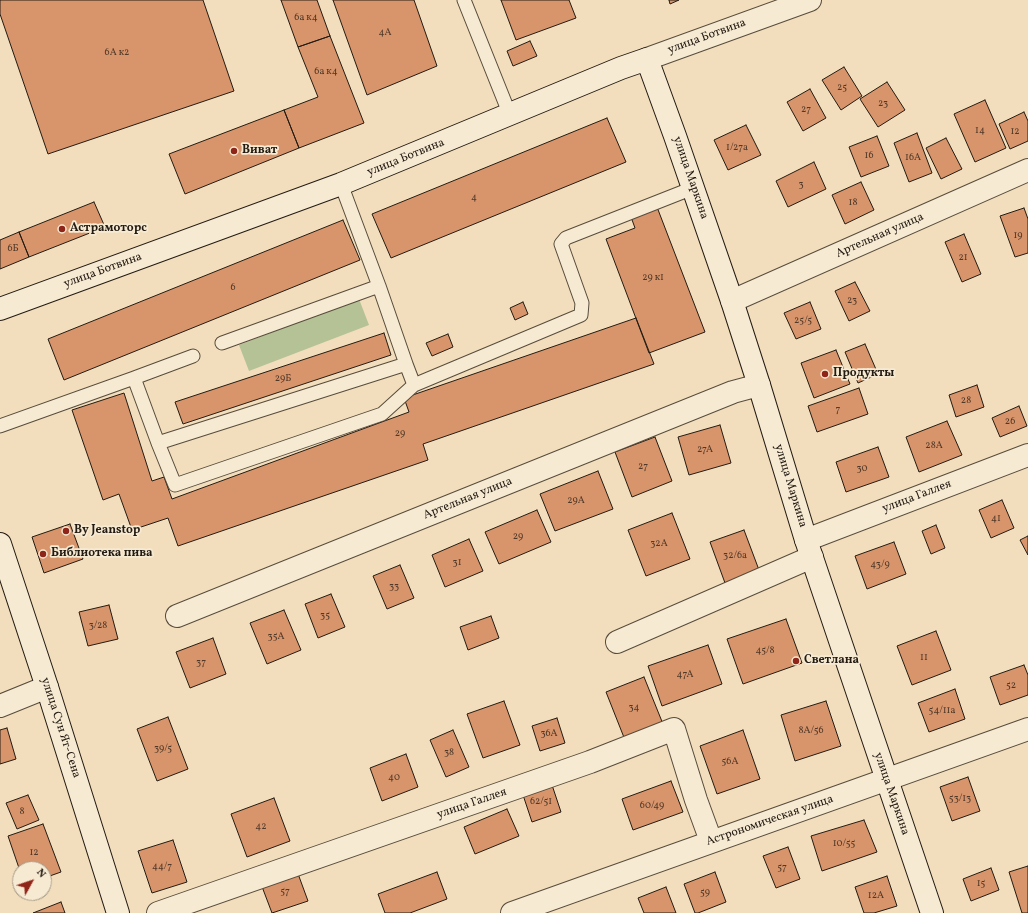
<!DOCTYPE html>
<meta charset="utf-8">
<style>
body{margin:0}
#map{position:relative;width:1028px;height:913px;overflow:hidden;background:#f2debc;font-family:Vollkorn,serif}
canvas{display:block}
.north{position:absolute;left:12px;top:861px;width:40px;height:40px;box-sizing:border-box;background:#f7ead3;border:1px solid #a29786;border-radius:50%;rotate:50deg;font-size:11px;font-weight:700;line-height:16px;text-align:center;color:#231b12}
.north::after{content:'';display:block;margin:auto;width:14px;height:18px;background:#8f2418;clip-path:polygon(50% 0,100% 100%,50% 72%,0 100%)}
</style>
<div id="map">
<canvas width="1028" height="913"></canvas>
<div class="north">N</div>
</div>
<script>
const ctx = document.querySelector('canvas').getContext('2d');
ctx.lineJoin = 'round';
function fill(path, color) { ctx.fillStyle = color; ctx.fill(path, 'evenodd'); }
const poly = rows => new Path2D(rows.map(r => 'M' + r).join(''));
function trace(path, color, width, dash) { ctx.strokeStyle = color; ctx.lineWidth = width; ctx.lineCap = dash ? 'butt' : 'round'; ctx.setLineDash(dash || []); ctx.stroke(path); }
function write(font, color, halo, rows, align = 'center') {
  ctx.font = font + ' Vollkorn,serif'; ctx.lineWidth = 3.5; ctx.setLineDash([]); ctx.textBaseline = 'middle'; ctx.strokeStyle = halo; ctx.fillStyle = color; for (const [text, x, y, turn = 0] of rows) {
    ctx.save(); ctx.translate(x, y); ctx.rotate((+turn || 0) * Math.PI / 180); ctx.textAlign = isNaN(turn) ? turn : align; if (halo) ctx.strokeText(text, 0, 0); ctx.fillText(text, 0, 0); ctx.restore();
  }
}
fill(poly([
 [359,299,369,325,249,371,239,345]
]), '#b4c296');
const building = poly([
 [0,0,203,0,234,91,48,154,0,14,0,0],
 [281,0,317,0,330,36,298,47,281,0],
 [333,0,414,0,437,66,367,95,333,0],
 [501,0,569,0,576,18,516,40,501,0],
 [669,0,679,0,670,4,669,0],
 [330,36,364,123,299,148,284,110,318,97,298,47,330,36],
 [530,41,537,56,513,66,507,51,530,41],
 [844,67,862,96,841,110,822,80,844,67],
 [887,82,905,110,878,127,860,99,887,82],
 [810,89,826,118,803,131,787,102,810,89],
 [985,100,1006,148,975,162,954,114,985,100],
 [284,110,299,148,185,194,169,154,284,110],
 [1024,112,1028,121,1028,141,1010,149,999,124,1024,112],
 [607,118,626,162,391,258,372,214,607,118],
 [746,125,761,155,728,170,714,140,746,125],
 [917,133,932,173,909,182,894,143,917,133],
 [877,136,889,166,861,177,849,147,877,136],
 [946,138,962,169,941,179,926,148,946,138],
 [814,162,826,189,788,207,776,181,814,162],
 [861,182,874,210,845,224,832,195,861,182],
 [94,202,105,227,29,257,19,232,94,202],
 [657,207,705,332,649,353,606,239,635,228,631,217,657,207],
 [1024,208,1028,219,1028,253,1015,257,1000,216,1024,208],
 [343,220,360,260,64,380,48,339,343,220],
 [19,232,29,257,0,269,0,240,19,232],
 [964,234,981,274,962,282,945,242,964,234],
 [855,282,870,311,849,321,835,291,855,282],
 [523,302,528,314,515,320,510,308,523,302],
 [810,302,821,329,796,339,784,313,810,302],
 [636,318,654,364,423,444,428,460,178,546,168,518,132,530,119,494,103,500,72,410,124,393,152,481,164,477,172,499,409,412,404,398,636,318],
 [384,333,391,355,183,424,175,402,384,333],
 [448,334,453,347,432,356,426,343,448,334],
 [865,344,878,374,858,383,845,352,865,344],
 [836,350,850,384,814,398,801,363,836,350],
 [977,385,984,407,956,417,949,395,977,385],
 [859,388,868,414,817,432,808,406,859,388],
 [1019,406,1027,426,1000,437,992,418,1019,406],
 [947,421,962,455,919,472,906,437,947,421],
 [720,425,731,463,689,475,678,437,720,425],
 [655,437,672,481,632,497,615,452,655,437],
 [878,447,889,477,846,492,836,462,878,447],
 [598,471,613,509,555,531,540,494,598,471],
 [1002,500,1014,528,991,538,979,510,1002,500],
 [537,510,551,542,499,564,485,532,537,510],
 [672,513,690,559,646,576,628,530,672,513],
 [70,524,83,559,44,573,32,537,70,524],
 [936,525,945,548,931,554,922,531,936,525],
 [744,530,759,570,725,583,710,542,744,530],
 [1028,536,1028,555,1020,540,1028,536],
 [469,539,483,571,445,587,432,555,469,539],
 [894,542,906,574,867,589,855,556,894,542],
 [400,565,414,598,387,609,373,576,400,565],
 [331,594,345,627,318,638,305,604,331,594],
 [109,605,118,639,88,646,79,612,109,605],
 [284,610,301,650,267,664,250,623,284,610],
 [491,616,499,638,468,650,460,627,491,616],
 [786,619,802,663,743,684,727,639,786,619],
 [936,631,951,670,912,685,897,646,936,631],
 [213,638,226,674,190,688,176,652,213,638],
 [708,645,722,684,662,706,648,666,708,645],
 [1024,665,1028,675,1028,695,1000,705,990,677,1024,665],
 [644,677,663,724,625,740,606,692,644,677],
 [955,689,965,719,929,732,918,703,955,689],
 [504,701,520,745,483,758,467,714,504,701],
 [826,701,841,746,795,761,781,715,826,701],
 [168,717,188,769,157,781,137,729,168,717],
 [557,718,565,743,540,751,532,726,557,718],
 [7,728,16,759,0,764,0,730,7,728],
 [453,730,469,767,446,777,430,740,453,730],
 [743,730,760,779,717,794,700,746,743,730],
 [406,754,418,787,382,801,370,768,406,754],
 [968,777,980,811,952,821,940,787,968,777],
 [671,781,683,812,633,830,622,799,671,781],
 [551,782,561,812,532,822,522,792,551,782],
 [28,795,39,820,17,829,6,803,28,795],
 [274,798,290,841,247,857,231,814,274,798],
 [507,809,519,836,475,854,464,827,507,809],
 [864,820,877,852,822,871,811,836,864,820],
 [43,824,61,872,44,878,44,869,20,869,20,871,8,836,43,824],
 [173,840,187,882,152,893,138,851,173,840],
 [788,847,800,879,776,888,763,856,788,847],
 [1028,866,1028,913,1022,913,1009,872,1028,866],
 [991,868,999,890,971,901,963,879,991,868],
 [297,871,308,901,272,913,261,884,297,871],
 [437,872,447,899,410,913,385,913,378,894,437,872],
 [715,872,726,902,698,913,695,913,684,884,715,872],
 [887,876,897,906,874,913,864,913,855,887,887,876],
 [666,887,676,913,644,913,638,898,666,887],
 [61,902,65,913,33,913,61,902]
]);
fill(building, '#d8946b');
trace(building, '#231b12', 1);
const lane = poly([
 [464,0,510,115],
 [341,184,379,286,406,364],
 [222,343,379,286],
 [134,378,193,356],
 [0,426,134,378,158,443,406,364,414,385,581,315,582,303,561,244,566,238,693,188],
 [158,443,175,485,382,414,414,385]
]);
const street = poly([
 [647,59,810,0],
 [732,301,1028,170],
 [806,540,1028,455],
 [177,616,733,392,759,385],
 [617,642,812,557],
 [0,706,47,687],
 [158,913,590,762,674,729,696,800,711,841],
 [512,913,1028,729]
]);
const secondary = poly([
 [0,309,341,184,621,68,647,59,675,136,732,301,759,385,806,540,932,913],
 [0,544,47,687,118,913]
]);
trace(lane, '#574c3c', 15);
trace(street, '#574c3c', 24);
trace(secondary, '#231b12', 24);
trace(lane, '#f7ead3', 13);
trace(street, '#f7ead3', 22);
trace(secondary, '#f7ead3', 22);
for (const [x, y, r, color] of [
 [234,151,4,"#8f2418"],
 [62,229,4,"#8f2418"],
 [825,374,4,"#8f2418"],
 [66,531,4,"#8f2418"],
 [43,554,4,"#8f2418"],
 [796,661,4,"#8f2418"]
]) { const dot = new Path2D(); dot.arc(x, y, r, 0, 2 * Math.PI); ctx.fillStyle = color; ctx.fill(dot); trace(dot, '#f7ead3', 1.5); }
write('10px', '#503928', null, [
 ["6а к4",306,18],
 ["4А",385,33],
 ["6А к2",117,53],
 ["6а к4",326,72],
 ["25",842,88],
 ["23",883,104],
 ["27",806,110],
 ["14",980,131],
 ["12",1015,132],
 ["1/27а",737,148],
 ["16",869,156],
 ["16А",913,158],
 ["3",801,185],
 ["4",474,198],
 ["18",853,203],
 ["19",1018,236],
 ["6Б",13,249],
 ["21",963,258],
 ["29 к1",653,278],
 ["6",233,288],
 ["23",852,301],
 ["25/5",803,321],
 ["29Б",283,379],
 ["28",966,401],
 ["7",838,410],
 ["26",1010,422],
 ["29",400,434],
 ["28А",934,446],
 ["27А",705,450],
 ["27",643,467],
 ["30",862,469],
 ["29А",576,501],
 ["41",996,519],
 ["29",518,537],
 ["32А",659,544],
 ["32/6а",735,556],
 ["31",457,563],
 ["43/9",880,565],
 ["33",394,587],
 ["35",325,616],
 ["3/28",98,626],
 ["35А",276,637],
 ["45/8",765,651],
 ["11",924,658],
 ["37",201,663],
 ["47А",685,675],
 ["52",1011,686],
 ["34",634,708],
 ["54/11а",942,711],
 ["8А/56",811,731],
 ["36А",549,734],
 ["39/5",163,749],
 ["38",449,753],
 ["56А",730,762],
 ["40",394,778],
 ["53/13",960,799],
 ["62/51",541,802],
 ["60/49",652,806],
 ["8",22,812],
 ["42",261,827],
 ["10/55",844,844],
 ["12",34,853],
 ["44/7",162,867],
 ["57",782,868],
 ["15",981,884],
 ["57",285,892],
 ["59",705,893],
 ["12А",876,896]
]);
write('12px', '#231b12', '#f7ead3', [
 ["улица Ботвина",707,37,-20],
 ["улица Ботвина",406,158,-22],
 ["улица Маркина",690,178,71],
 ["Артельная улица",880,236,-24],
 ["улица Ботвина",103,271,-20],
 ["улица Маркина",790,486,73],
 ["улица Галлея",917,497,-21],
 ["Артельная улица",468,499,-22],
 ["улица Сун Ят-Сена",60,728,72],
 ["улица Маркина",891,794,71],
 ["улица Галлея",472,804,-19],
 ["Астрономическая улица",770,821,-19]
]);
write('bold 12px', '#231b12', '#f7ead3', [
 ["Виват",242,151],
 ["Астрамоторс",70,229],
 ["Продукты",833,374],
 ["By Jeanstop",74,531],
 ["Библиотека пива",51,554],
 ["Светлана",804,661]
], 'left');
</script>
